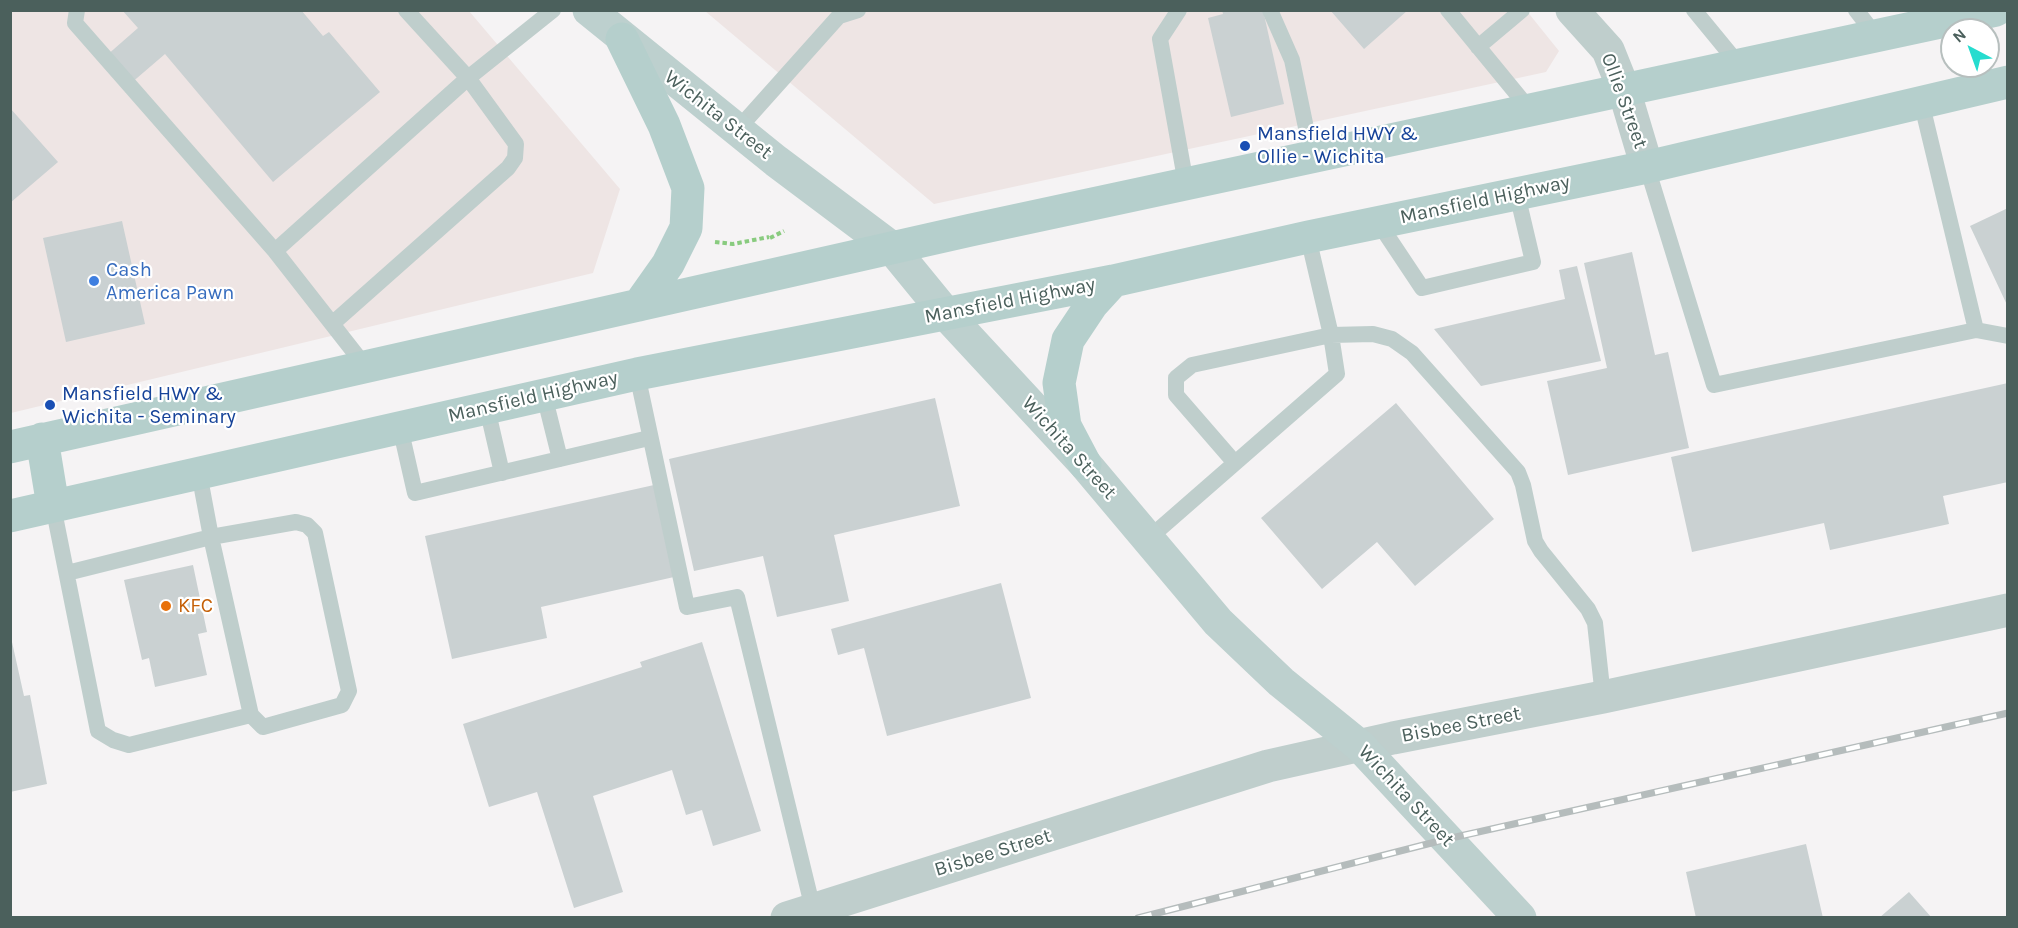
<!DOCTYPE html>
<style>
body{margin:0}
#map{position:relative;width:2018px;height:928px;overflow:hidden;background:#f5f3f4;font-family:Karla,sans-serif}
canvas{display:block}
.frame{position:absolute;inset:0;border:12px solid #4b605c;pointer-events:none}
.north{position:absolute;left:1940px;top:18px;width:60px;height:60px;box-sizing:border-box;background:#fff;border:2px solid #b7bfbe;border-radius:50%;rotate:319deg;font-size:16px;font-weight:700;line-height:24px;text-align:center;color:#4b605c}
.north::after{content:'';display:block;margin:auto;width:21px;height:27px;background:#26dccf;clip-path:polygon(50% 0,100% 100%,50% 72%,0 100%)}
</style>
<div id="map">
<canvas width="2018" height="928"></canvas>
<div class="frame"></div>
<div class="north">N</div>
</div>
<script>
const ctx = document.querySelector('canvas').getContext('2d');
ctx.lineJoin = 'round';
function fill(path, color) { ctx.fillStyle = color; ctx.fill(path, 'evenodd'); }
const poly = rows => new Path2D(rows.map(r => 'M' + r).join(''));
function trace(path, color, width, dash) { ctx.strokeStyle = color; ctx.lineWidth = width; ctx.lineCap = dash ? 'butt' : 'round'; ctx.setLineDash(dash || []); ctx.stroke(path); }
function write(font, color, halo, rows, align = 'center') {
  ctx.font = font + ' Karla,sans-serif'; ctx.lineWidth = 4.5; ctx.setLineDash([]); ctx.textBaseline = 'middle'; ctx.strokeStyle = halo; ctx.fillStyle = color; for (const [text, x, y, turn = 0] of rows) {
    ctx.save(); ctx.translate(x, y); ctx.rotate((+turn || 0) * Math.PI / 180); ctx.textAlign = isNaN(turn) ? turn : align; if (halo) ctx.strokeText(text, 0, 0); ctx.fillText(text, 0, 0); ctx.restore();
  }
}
fill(poly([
 [1526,10,1559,51,1546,72,934,204,705,11],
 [10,11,469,11,620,189,593,273,11,413]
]), '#eee5e4');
fill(poly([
 [122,10,301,10,323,36,329,32,380,92,273,182,165,54,130,84,106,56,138,28],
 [1222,10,1263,10,1284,104,1231,117,1208,18,1223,14],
 [1330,10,1408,10,1364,49],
 [10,108,58,162,10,203],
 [2008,208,2008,307,1970,226],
 [122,221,145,324,66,342,43,238],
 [1632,252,1655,355,1668,352,1689,448,1568,475,1547,381,1607,368,1584,263],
 [1577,266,1601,361,1481,386,1434,329,1565,299,1559,270],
 [2008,383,2008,482,1943,496,1949,524,1830,550,1824,523,1692,552,1671,457],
 [935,398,960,506,834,535,849,601,777,617,763,556,694,571,669,459],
 [1396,403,1494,519,1415,586,1377,542,1322,589,1261,518],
 [654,485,674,577,541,607,547,638,452,659,425,536],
 [193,565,207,632,198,634,207,675,155,687,149,658,142,660,124,580],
 [1001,583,1031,698,887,736,864,648,838,655,831,629],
 [10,633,24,696,30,695,47,784,10,792],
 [702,642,761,831,713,846,702,810,686,815,672,770,593,796,623,892,574,908,537,792,489,807,463,724,642,667,640,662],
 [1806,844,1823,918,1696,918,1686,872],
 [1909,892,1932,918,1879,918]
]), '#cad1d2');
trace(poly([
 [770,238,784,231],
 [715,242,733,244,769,237]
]), '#89cb7f', 4, [4.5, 3]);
trace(poly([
 [77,10,75,23,275,251],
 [1179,10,1160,39,1186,184],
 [1270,10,1292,60,1312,157],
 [1448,10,1530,110],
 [1694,10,1740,66],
 [1856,10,1876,36],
 [1478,47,1522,10],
 [1921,101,1976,330,2008,336],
 [738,129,839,16,858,10],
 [1647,167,1714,385,1976,330],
 [1378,222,1422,288,1533,262,1517,194],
 [332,324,508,168,515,158,516,144,468,78,553,10],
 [365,366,275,251,468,78,406,10],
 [637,374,687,607,737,597,813,909],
 [544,395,560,459],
 [487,408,502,473],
 [400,427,415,493,649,438],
 [1235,463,1176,395,1176,378,1192,365,1331,335,1373,334,1392,339,1412,353,1518,472,1523,485,1535,541,1541,551,1588,609,1595,623,1603,697],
 [53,506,98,731,113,740,129,745,251,715],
 [1148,539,1337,374,1331,335,1308,237],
 [67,573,211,537,296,522,307,525,315,533,349,691,342,705,263,727,251,715,211,537,199,473]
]), '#bfcecc', 16);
trace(poly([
 [1572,10,1608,50,1624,90,1647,167],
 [787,918,1268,766,1393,738,1603,697,2008,610]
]), '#bfcecc', 33);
trace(poly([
 [589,10,776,161,892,248,946,314,1085,464,1218,622,1281,682,1360,746,1520,918]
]), '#bdd0ce', 33);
trace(poly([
 [622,39,664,125,688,188,686,228,668,264,639,305],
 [42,439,53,506],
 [10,447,971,230,1996,10],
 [1085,464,1065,426,1059,383,1068,340,1092,304,1113,281],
 [10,516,637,374,1113,281,1308,237,1647,167,2008,82]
]), '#b5cfcc', 33);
const rail = poly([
 [1138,918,1447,839,2008,713]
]);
trace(rail, '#b5bcbc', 7);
trace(rail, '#fff', 4.5, [14]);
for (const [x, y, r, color] of [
 [1245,146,6,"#1a4fb4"],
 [94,281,6,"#3f7fe0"],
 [50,405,6,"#1a4fb4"],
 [166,606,6,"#e8710a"]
]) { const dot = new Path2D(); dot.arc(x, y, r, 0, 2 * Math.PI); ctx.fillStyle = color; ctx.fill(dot); trace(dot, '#fff', 2); }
write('20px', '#4b605c', '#fff', [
 ["Ollie Street",1624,101,70],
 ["Wichita Street",718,115,38],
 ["Mansfield Highway",1485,200,-12],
 ["Mansfield Highway",1010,301,-11],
 ["Mansfield Highway",533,397,-13],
 ["Wichita Street",1069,448,48],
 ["Bisbee Street",1461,725,-11],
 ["Wichita Street",1406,796,47],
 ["Bisbee Street",993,853,-17]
]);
write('20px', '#164399', '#fff', [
 ["Mansfield HWY &",1257,134],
 ["Ollie - Wichita",1257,157],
 ["Mansfield HWY &",62,394],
 ["Wichita - Seminary",62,417]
], 'left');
write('20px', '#366cbe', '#fff', [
 ["Cash",106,270],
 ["America Pawn",106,293]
], 'left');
write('20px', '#c56008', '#fff', [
 ["KFC",178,606]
], 'left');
</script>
